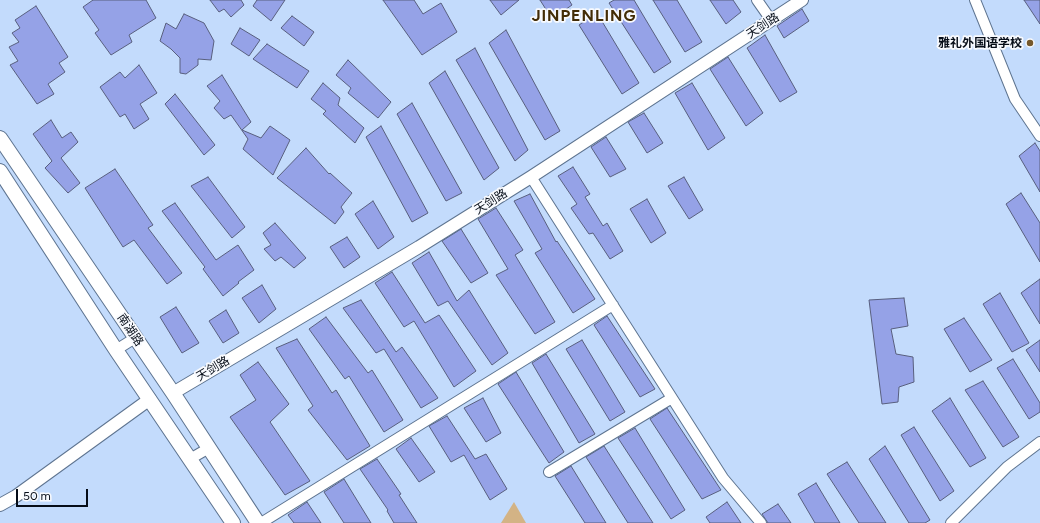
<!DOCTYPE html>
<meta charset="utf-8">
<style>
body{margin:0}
#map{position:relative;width:1040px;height:523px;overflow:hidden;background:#c3dbfc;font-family:Figtree,sans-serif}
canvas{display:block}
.scale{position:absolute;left:16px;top:489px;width:72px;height:18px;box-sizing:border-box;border:2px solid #060d18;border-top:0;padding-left:5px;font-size:12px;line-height:14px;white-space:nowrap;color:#060d18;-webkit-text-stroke:3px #f8fafe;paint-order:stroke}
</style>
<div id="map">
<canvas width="1040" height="523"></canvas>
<div class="scale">50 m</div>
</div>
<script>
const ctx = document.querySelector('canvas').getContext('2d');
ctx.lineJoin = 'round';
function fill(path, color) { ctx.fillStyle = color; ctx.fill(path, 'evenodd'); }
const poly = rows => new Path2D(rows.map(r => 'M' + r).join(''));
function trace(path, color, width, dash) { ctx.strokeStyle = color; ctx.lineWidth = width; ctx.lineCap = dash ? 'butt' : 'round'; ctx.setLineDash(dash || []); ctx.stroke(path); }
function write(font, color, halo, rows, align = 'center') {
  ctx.font = font + ' Figtree,"Noto Sans SC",sans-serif'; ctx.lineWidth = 3.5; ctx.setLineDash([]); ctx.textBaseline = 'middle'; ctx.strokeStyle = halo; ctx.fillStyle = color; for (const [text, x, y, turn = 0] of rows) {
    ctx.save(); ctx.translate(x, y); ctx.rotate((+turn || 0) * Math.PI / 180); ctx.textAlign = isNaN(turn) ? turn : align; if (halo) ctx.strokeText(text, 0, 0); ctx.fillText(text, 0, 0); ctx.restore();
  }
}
fill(poly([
 [514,502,526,523,501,523]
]), '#d3b385');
const building = poly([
 [93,0,146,0,156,18,129,35,132,42,111,55,95,33,99,30,83,7,93,0],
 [210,0,241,0,244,5,231,17,224,9,219,12,210,0],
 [257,0,285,0,271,21,253,6,257,0],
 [383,0,414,0,423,14,441,3,457,32,422,55,383,0],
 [490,0,519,0,501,15,490,0],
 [540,0,569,0,572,5,552,19,540,0],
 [614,0,634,0,671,62,654,73,609,3,614,0],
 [653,0,677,0,702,42,685,52,653,0],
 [710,0,733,0,741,12,726,24,710,0],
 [1024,0,1040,0,1040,24,1024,0],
 [36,6,68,57,59,63,65,72,48,84,54,94,37,104,10,65,18,61,9,47,19,42,12,33,20,28,15,20,36,6],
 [802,9,809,21,784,38,777,26,802,9],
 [597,13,639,83,622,94,579,25,597,13],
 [184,14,204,23,214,41,211,60,198,59,198,65,186,74,180,73,180,58,171,49,160,41,166,23,176,29,184,14],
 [292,16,314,32,304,46,281,28,292,16],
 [240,28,260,40,249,56,231,44,240,28],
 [506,30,560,131,545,140,489,43,506,30],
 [765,35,797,92,780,102,747,48,765,35],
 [267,44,309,71,297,88,253,59,267,44],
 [475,48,528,150,515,161,456,60,475,48],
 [728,57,763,113,746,126,710,69,728,57],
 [348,60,391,102,378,118,348,93,351,88,336,75,348,60],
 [139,65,157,93,140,104,149,119,134,129,125,114,120,117,100,87,120,72,125,78,139,65],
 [445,71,499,168,484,180,429,83,445,71],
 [222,75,251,122,242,130,261,138,270,126,290,140,273,175,243,149,248,139,231,115,224,119,214,108,220,101,207,86,222,75],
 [323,83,340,98,338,105,364,128,355,143,323,114,326,111,311,99,323,83],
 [692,83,725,138,708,150,675,93,692,83],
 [175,94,215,145,204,155,165,104,175,94],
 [412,103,462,193,446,201,397,114,412,103],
 [644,113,663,143,647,153,628,122,644,113],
 [51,120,62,138,71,132,78,142,61,158,80,183,68,193,45,168,52,161,33,134,51,120],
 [381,126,428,213,412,222,366,137,381,126],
 [606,137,626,169,610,177,591,147,606,137],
 [1035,143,1040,151,1040,192,1019,156,1035,143],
 [306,148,329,174,330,173,352,193,341,207,344,212,335,224,277,178,306,148],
 [573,167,590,194,585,197,603,226,607,223,623,251,610,259,593,233,589,234,571,208,577,204,558,176,573,167],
 [115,169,153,225,148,228,182,273,167,284,134,240,123,247,85,188,115,169],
 [208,177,245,227,232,238,191,186,208,177],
 [684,177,703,210,689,219,668,186,684,177],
 [1021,193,1040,223,1040,262,1006,204,1021,193],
 [530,194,556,242,557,241,595,299,573,313,535,253,542,249,514,201,530,194],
 [647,199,666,233,651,243,630,209,647,199],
 [373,201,394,237,378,249,355,214,373,201],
 [175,203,216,260,238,245,254,270,238,282,239,283,223,296,203,269,205,267,162,211,175,203],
 [496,208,523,250,515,255,555,322,535,334,496,275,508,269,478,219,496,208],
 [275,223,306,258,294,268,281,257,275,261,264,249,271,245,263,233,275,223],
 [461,229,488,273,471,283,442,241,461,229],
 [347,237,360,257,344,268,330,247,347,237],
 [429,252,457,301,469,290,508,353,492,365,448,301,438,306,412,263,429,252],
 [392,272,425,323,439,315,476,371,454,387,414,321,404,327,375,283,392,272],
 [1040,279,1040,324,1021,293,1040,279],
 [262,285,276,309,259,323,242,298,262,285],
 [1000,293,1029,343,1012,352,983,304,1000,293],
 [904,298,908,326,891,329,896,354,913,357,914,382,899,387,898,402,882,404,869,300,904,298],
 [361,300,396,352,402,347,438,398,421,408,384,349,376,353,343,308,361,300],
 [176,307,199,343,182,353,160,317,176,307],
 [226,310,239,333,223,343,209,321,226,310],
 [607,316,655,389,640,397,594,325,607,316],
 [326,317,368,373,372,370,403,420,384,432,349,376,345,379,309,329,326,317],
 [964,318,992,360,970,372,944,329,964,318],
 [297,339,332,393,336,390,370,446,347,460,308,410,313,406,276,348,297,339],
 [582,340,625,412,610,421,566,349,582,340],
 [1040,340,1040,372,1026,350,1040,340],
 [546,354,595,434,579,443,532,363,546,354],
 [1013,359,1040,403,1040,412,1029,419,997,368,1013,359],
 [258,362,289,404,270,422,310,481,285,495,230,417,256,400,240,375,258,362],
 [516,372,564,452,549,463,498,384,516,372],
 [983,381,1019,437,1003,447,965,390,983,381],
 [483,398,501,433,486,442,464,408,483,398],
 [950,398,986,458,970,467,932,411,950,398],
 [667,408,721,490,702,499,650,419,667,408],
 [447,416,475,459,486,454,507,489,490,500,464,455,451,462,429,426,447,416],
 [914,427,954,491,940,501,901,435,914,427],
 [635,428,685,510,671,519,618,438,635,428],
 [411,438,435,472,419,482,396,449,411,438],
 [604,446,653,523,628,523,586,457,604,446],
 [885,446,930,520,925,523,909,523,869,459,885,446],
 [377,459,401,494,399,495,417,523,394,523,387,511,388,510,360,469,377,459],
 [847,462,886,523,859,523,827,474,847,462],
 [571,466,606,523,585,523,555,476,571,466],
 [344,479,371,523,344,523,324,492,344,479],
 [816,483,840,523,815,523,798,494,816,483],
 [307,502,321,523,294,523,288,515,307,502],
 [727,502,741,523,710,523,706,517,727,502],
 [778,504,791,523,768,523,762,514,778,504]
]);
fill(building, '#95a2e7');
trace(building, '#585f7e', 1);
const minor = poly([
 [757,0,771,20],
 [975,0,1015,99,1040,136],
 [531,177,723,478,761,523],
 [116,350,135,338],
 [190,459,209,448],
 [549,472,672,398],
 [261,523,613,305],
 [951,523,1007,467,1040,442]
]);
const tertiary = poly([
 [173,393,419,247,531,177,802,0],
 [0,505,16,496,150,399]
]);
const secondary = poly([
 [0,138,173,393,258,523],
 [0,171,116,350,233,523]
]);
trace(minor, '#5e7490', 12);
trace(tertiary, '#5e7490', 14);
trace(secondary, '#5e7490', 16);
trace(minor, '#fff', 10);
trace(tertiary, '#fff', 12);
trace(secondary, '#fff', 14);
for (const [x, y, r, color] of [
 [1030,43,4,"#75582c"]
]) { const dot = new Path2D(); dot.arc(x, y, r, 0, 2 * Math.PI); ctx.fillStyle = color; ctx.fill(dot); trace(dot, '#f8fafe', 1.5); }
write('12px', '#060d18', '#f8fafe', [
 ["天剑路",763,26,-33],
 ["天剑路",491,202,-32],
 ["南湖路",130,330,56],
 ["天剑路",213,369,-31]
]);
write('bold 12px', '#060d18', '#f8fafe', [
 ["雅礼外国语学校",1022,43]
], 'right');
ctx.letterSpacing = '1px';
write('bold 16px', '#422c06', '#f8fafe', [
 ["JINPENLING",584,16]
]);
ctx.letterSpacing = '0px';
</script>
